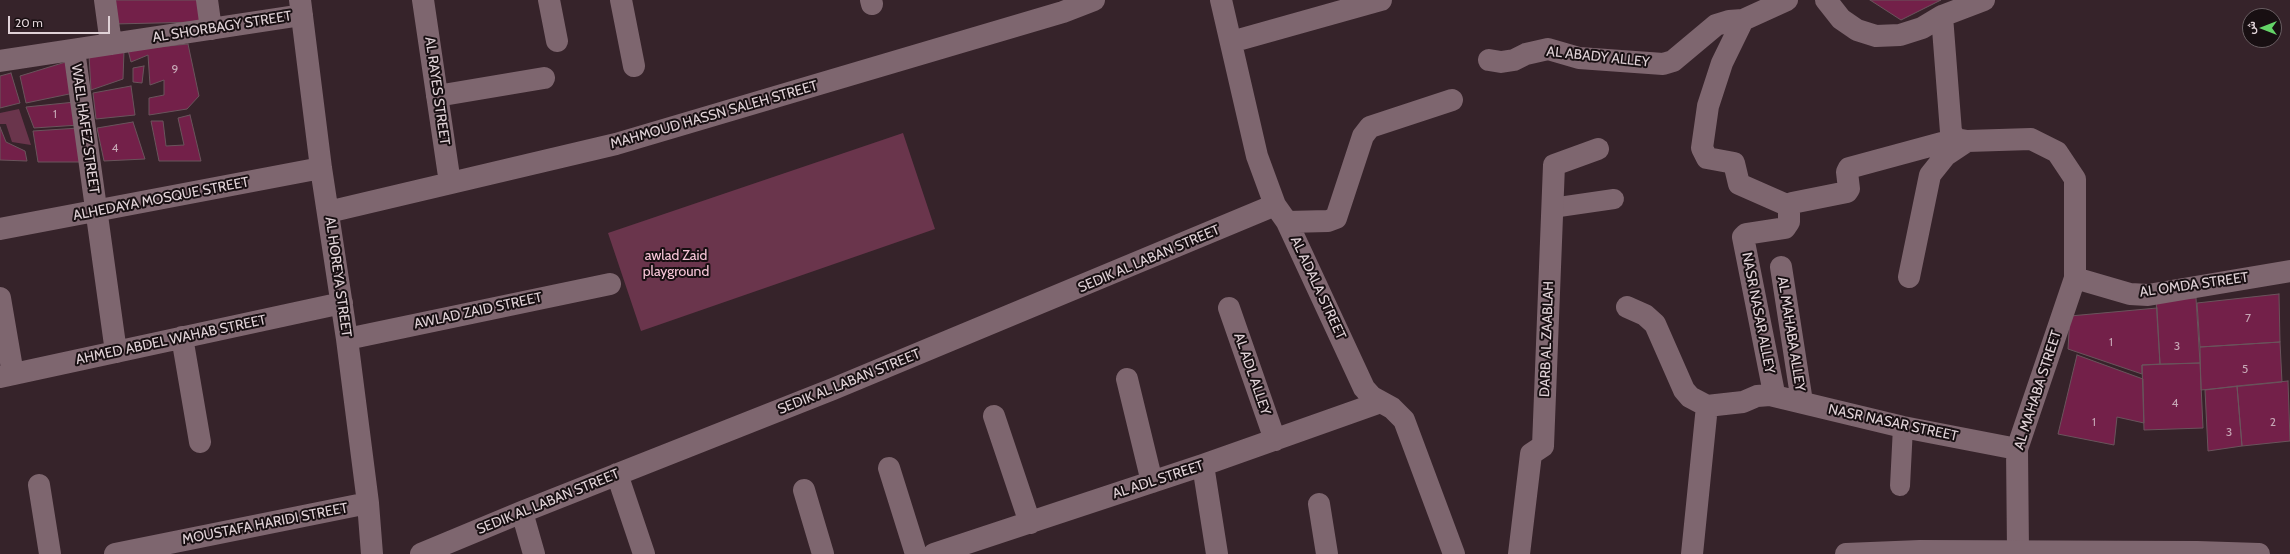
<!DOCTYPE html>
<meta charset="utf-8">
<style>
body{margin:0}
#map{position:relative;width:2290px;height:554px;overflow:hidden;background:#36232a;font-family:Cabin,Vazirmatn,sans-serif}
canvas{display:block}
.north{position:absolute;left:2242px;top:8px;width:40px;height:40px;box-sizing:border-box;background:#180f12;border:1px solid #685d61;border-radius:50%;rotate:270deg;font-size:11px;font-weight:700;line-height:16px;text-align:center;color:#e0d2d7}
.north::after{content:'';display:block;margin:auto;width:14px;height:18px;background:#64d468;clip-path:polygon(50% 0,100% 100%,50% 72%,0 100%)}
.scale{position:absolute;left:8px;top:16px;width:102px;height:18px;box-sizing:border-box;border:2px solid #e0d2d7;border-top:0;padding-left:5px;font-size:12px;line-height:14px;white-space:nowrap;color:#e0d2d7;-webkit-text-stroke:3px #180f12;paint-order:stroke}
</style>
<div id="map">
<canvas width="2290" height="554"></canvas>
<div class="north">ش</div>
<div class="scale">20 m</div>
</div>
<script>
const ctx = document.querySelector('canvas').getContext('2d');
ctx.lineJoin = 'round';
function fill(path, color) { ctx.fillStyle = color; ctx.fill(path, 'evenodd'); }
const poly = rows => new Path2D(rows.map(r => 'M' + r).join(''));
function trace(path, color, width, dash) { ctx.strokeStyle = color; ctx.lineWidth = width; ctx.lineCap = dash ? 'butt' : 'round'; ctx.setLineDash(dash || []); ctx.stroke(path); }
function write(font, color, halo, rows, align = 'center') {
  ctx.font = font + ' Cabin,sans-serif'; ctx.lineWidth = 4; ctx.setLineDash([]); ctx.textBaseline = 'middle'; ctx.strokeStyle = halo; ctx.fillStyle = color; for (const [text, x, y, turn = 0] of rows) {
    ctx.save(); ctx.translate(x, y); ctx.rotate((+turn || 0) * Math.PI / 180); ctx.textAlign = isNaN(turn) ? turn : align; if (halo) ctx.strokeText(text, 0, 0); ctx.fillText(text, 0, 0); ctx.restore();
  }
}
fill(poly([
 [19,109,31,145,12,142,6,124,0,124,0,113],
 [903,133,935,229,641,331,608,233]
]), '#6a354c');
const building = poly([
 [114,0,199,0,200,22,114,24,114,0],
 [1870,0,1941,0,1901,20,1870,0],
 [188,44,199,96,187,109,149,115,149,98,164,95,164,80,150,85,148,55,131,62,128,50,188,44],
 [124,51,123,79,91,90,89,55,124,51],
 [69,61,74,93,26,103,20,76,69,61],
 [144,66,142,83,133,82,133,68,144,66],
 [11,73,20,103,0,108,0,76,11,73],
 [131,86,135,115,96,119,93,93,131,86],
 [75,102,79,125,34,128,26,107,75,102],
 [190,115,201,161,159,161,151,121,163,121,166,146,184,145,178,118,190,115],
 [133,122,145,159,104,161,97,128,133,122],
 [0,127,6,142,25,151,27,161,0,160,0,127],
 [79,128,83,162,38,162,33,131,79,128],
 [2279,294,2280,342,2200,347,2197,303,2279,294],
 [2196,298,2200,363,2160,364,2156,300,2196,298],
 [2157,308,2160,364,2142,365,2142,374,2068,349,2070,316,2157,308],
 [2280,342,2282,382,2201,390,2200,347,2280,342],
 [2077,355,2143,379,2144,423,2117,417,2114,445,2058,434,2077,355],
 [2200,363,2203,428,2144,430,2142,365,2200,363],
 [2288,381,2290,441,2242,446,2237,386,2288,381],
 [2237,386,2242,446,2208,451,2205,390,2237,386]
]);
fill(building, '#732049');
trace(building, '#6a545c', 1);
trace(poly([
 [1552,208,1614,199],
 [1900,486,1903,427]
]), '#7e666f', 20);
trace(poly([
 [105,0,111,44],
 [207,0,211,29],
 [300,0,321,168,347,339,368,503,372,554],
 [423,0,450,183],
 [549,0,557,41],
 [621,0,634,66],
 [871,0,872,4],
 [1221,0,1257,156,1275,205,1287,222,1364,388,1372,397,1392,408,1404,420,1454,554],
 [1826,0,1841,19,1857,30,1876,36,1900,35,1922,28,1942,16,1984,0],
 [1942,16,1951,132,1956,139,1967,141,2031,139,2057,152,2075,179,2075,278,2130,294,2148,295,2290,271],
 [1743,20,1722,63,1708,106,1702,148,1707,158,1734,163,1739,184,1789,206],
 [1231,42,1381,0],
 [74,50,116,352],
 [1489,60,1501,62,1514,60,1526,54,1548,49,1579,58,1663,64,1673,61,1716,25,1729,21,1743,20,1787,0],
 [0,61,302,15],
 [437,96,544,78],
 [328,212,616,144,1063,12,1094,0],
 [1287,222,1328,221,1336,218,1363,136,1370,127,1452,100],
 [0,229,321,168],
 [1781,267,1802,402],
 [1909,277,1930,175,1946,155,1967,141],
 [0,298,13,374],
 [1627,307,1645,315,1655,324,1684,390,1690,397,1707,406],
 [1229,308,1275,440],
 [182,337,200,442],
 [347,339,610,284],
 [0,377,342,303],
 [1127,379,1152,482],
 [1770,395,1903,427,2017,449],
 [994,416,1030,523],
 [1203,465,1217,554],
 [889,468,916,554],
 [617,474,644,554],
 [39,485,50,554],
 [804,490,823,554],
 [1319,504,1327,554],
 [522,512,534,554],
 [2018,552,2017,449,2075,278],
 [115,554,368,503],
 [421,554,522,512,833,389,1275,205],
 [934,554,1203,465,1381,402],
 [1519,554,1531,454,1543,446,1554,165,1598,149],
 [1692,554,1707,406,1743,402,1757,396,1770,395,1773,388,1743,237,1746,234,1785,228,1789,222,1789,206,1792,203,1847,192,1849,189,1847,172,1849,168,1956,139]
]), '#7e666f', 22);
trace(poly([
 [1846,554,1920,551,2197,552,2259,554]
]), '#7e666f', 22);
write('12px', '#c5a6b4', null, [
 ["9",175,69],
 ["1",55,114],
 ["4",115,148],
 ["7",2248,318],
 ["1",2111,342],
 ["3",2177,346],
 ["5",2245,369],
 ["4",2175,403],
 ["1",2094,422],
 ["2",2273,422],
 ["3",2229,432]
]);
write('14px', '#e0d2d7', '#180f12', [
 ["AL SHORBAGY STREET",222,27,-9],
 ["AL ABADY ALLEY",1598,57,6],
 ["AL RAYES STREET",437,91,82],
 ["MAHMOUD HASSN SALEH STREET",714,115,-16],
 ["WAEL HAFEZ STREET",85,129,82],
 ["ALHEDAYA MOSQUE STREET",161,199,-11],
 ["SEDIK AL LABAN STREET",1149,259,-23],
 ["AL HOREYA STREET",338,277,82],
 ["AL OMDA STREET",2194,285,-8],
 ["AL ADALA STREET",1318,288,65],
 ["AWLAD ZAID STREET",478,311,-12],
 ["NASR NASAR ALLEY",1758,313,79],
 ["AL MAHABA ALLEY",1791,334,81],
 ["DARB AL ZAABLAH",1547,339,-88],
 ["AHMED ABDEL WAHAB STREET",171,340,-12],
 ["AL ADL ALLEY",1252,374,71],
 ["SEDIK AL LABAN STREET",849,382,-22],
 ["AL MAHABA STREET",2038,390,-72],
 ["NASR NASAR STREET",1893,423,12],
 ["AL ADL STREET",1158,480,-18],
 ["SEDIK AL LABAN STREET",548,502,-22],
 ["MOUSTAFA HARIDI STREET",265,524,-11]
]);
write('14px', '#f8c6d8', '#180f12', [
 ["awlad Zaid",676,256],
 ["playground",676,272]
]);
</script>
